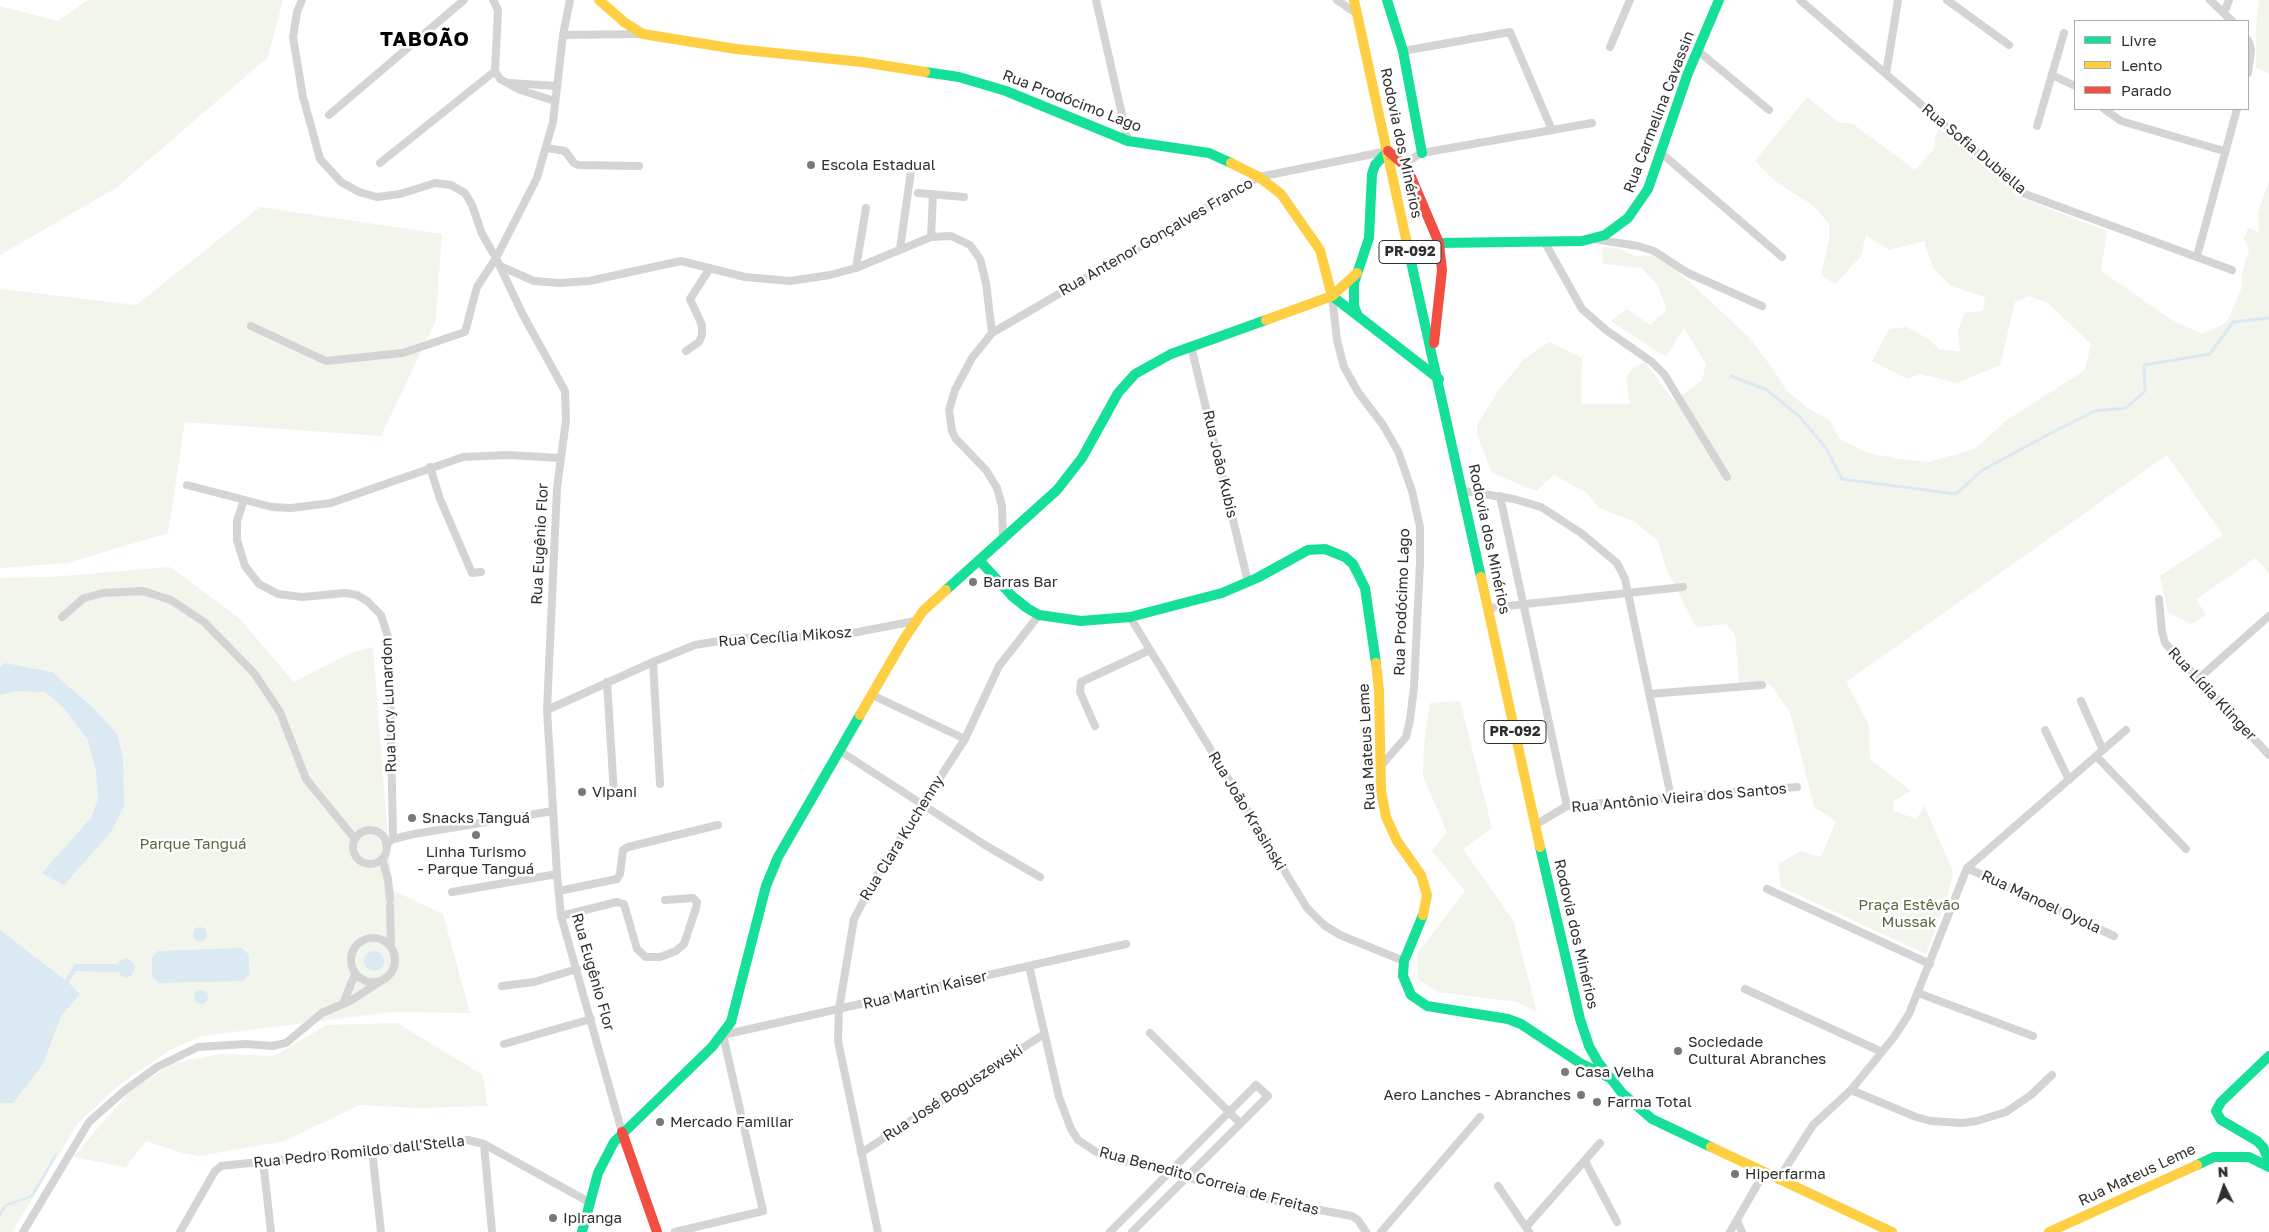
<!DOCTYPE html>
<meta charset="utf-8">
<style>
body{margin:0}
#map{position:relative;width:2269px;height:1232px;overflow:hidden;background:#fff;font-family:"Golos Text",sans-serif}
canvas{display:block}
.legend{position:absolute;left:2074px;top:20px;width:175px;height:90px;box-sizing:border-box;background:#fff;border:1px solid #acacac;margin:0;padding:6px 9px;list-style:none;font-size:15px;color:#2f2f2f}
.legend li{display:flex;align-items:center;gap:10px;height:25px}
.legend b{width:25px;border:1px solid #acacac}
.north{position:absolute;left:2199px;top:1162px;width:50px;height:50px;-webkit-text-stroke:4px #fff;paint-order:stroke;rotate:356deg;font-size:14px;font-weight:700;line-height:20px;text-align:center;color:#2f2f2f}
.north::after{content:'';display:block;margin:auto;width:18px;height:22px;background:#2f2f2f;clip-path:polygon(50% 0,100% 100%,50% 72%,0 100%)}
</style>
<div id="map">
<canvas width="2269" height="1232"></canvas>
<ul class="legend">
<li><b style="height:6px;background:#16e098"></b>Livre</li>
<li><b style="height:6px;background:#ffcf43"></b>Lento</li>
<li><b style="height:6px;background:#f24e42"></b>Parado</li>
</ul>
<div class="north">N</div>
</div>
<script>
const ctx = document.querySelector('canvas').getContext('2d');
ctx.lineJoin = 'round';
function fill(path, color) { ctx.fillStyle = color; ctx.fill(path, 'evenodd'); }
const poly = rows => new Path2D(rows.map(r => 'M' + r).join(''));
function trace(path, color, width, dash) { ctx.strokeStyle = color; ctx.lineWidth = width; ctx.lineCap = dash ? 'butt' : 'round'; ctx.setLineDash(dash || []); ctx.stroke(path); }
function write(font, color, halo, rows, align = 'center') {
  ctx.font = font + ' "Golos Text",sans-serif'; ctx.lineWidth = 5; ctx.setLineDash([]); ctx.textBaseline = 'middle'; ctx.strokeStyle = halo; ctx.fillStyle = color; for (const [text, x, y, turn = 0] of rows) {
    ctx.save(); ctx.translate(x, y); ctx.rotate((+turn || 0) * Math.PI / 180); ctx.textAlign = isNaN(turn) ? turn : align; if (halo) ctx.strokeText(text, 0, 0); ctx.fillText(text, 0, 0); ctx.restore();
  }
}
fill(poly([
 [88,0,283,0,268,57,116,188,0,255,0,6,58,21],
 [2259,0,2269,0,2269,74,2256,68,2256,28],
 [1807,97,1838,122,1853,124,1915,170,1934,149,1935,137,1939,128,2019,197,2107,231,2101,271,2172,320,2202,334,2222,325,2229,318,2242,287,2242,273,2249,250,2244,239,2248,228,2259,232,2258,213,2269,181,2269,574,2256,558,2196,599,2206,615,2191,624,2168,612,2160,576,2223,535,2167,455,1846,682,1869,725,1870,759,1911,791,1894,801,1893,811,1917,819,1924,805,1953,871,1948,895,1926,954,1781,887,1778,864,1801,851,1821,857,1836,821,1814,807,1790,712,1773,688,1765,681,1739,683,1735,635,1726,624,1696,627,1666,568,1658,541,1635,522,1599,508,1587,493,1554,475,1536,491,1492,473,1477,435,1477,425,1498,391,1524,359,1549,342,1582,358,1581,404,1630,404,1626,377,1633,368,1645,362,1674,401,1702,380,1706,364,1684,328,1666,357,1611,321,1627,309,1650,325,1667,310,1658,286,1642,268,1603,264,1602,247,1617,248,1636,256,1653,255,1670,264,1749,337,1775,372,1786,390,1806,407,1829,420,1840,439,1865,452,1899,459,1928,462,1975,449,2007,420,2085,370,2091,344,2048,303,2029,296,2015,302,2000,365,1957,383,1920,374,1907,379,1872,361,1889,329,1907,327,1930,340,1940,350,1960,351,1958,332,1964,313,1983,311,1985,297,1951,286,1933,268,1924,241,1889,250,1866,235,1861,256,1835,284,1821,275,1829,240,1829,224,1814,206,1776,182,1755,161],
 [260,207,442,234,436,320,381,436,185,422,168,533,67,563,0,568,0,289,136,305],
 [170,567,239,618,294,682,350,653,373,647,392,890,443,914,470,1013,392,1012,201,1036,169,1051,120,1084,78,1123,12,1232,0,1232,0,578,52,577],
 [1460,701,1492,828,1463,849,1513,920,1537,1012,1517,1002,1438,992,1418,979,1417,954,1465,891,1432,851,1447,832,1423,776,1424,744,1430,703],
 [397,1023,483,1075,488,1106,419,1108,359,1105,285,1141,199,1156,178,1152,146,1141,126,1167,73,1157,130,1091,173,1063,221,1054,274,1056,327,1025]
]), '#f1f5ec');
fill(poly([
 [5,663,52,672,91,706,118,735,123,760,124,806,111,832,64,885,42,873,91,818,98,799,96,770,88,740,63,707,45,692,17,691,0,695,0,668],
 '193 934a7 7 0 1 1 14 0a7 7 0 1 1-14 0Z',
 [0,930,65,980,75,964,118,964,118,967,119,961,126,958,133,962,135,967,132,975,126,978,121,976,118,970,117,972,75,971,69,983,80,994,61,1016,43,1064,13,1103,0,1103],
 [242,948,249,955,249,974,243,981,159,983,152,976,152,958,158,951],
 '364 961a10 10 0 1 1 20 0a10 10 0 1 1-20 0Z',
 '194 997a7 7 0 1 1 14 0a7 7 0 1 1-14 0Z',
 [55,1154,57,1155,33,1197,7,1206,0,1217,0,1211,5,1204,31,1195]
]), '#dae9f2');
trace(poly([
 [1731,376,1767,390,1800,417,1826,448,1842,479,1956,494,1981,471,2051,433,2095,411,2126,408,2145,391,2144,365,2210,354,2233,322,2269,318]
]), '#dae9f2', 3);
trace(poly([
 [302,0,297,12,293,37,303,97,320,159,341,182,359,192,377,197,400,194,435,183,451,185,465,193,472,205,482,234,496,258,523,315,565,391,566,420,557,488,547,710,557,874,561,916,622,1132],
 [493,0,498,10,495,71,500,79,520,90,555,101],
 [1096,0,1128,141],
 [1337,0,1357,14],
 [1800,0,2025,194,2232,270],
 [1947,0,2009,45],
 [2210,0,2232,21],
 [2224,13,2229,0],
 [563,35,643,34],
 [2248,40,2251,50,2248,73],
 [1610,47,1630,0],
 [1697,50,1769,110],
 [1403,51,1510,32,1552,130],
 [1886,74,1898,0],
 [2052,75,2075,86],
 [509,83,557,86],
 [2104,109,2121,121,2224,151],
 [329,115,464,0],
 [2037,126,2064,33],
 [547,148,565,151,574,163,578,165,639,166],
 [1660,152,1782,257],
 [380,163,495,71],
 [1403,164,1422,153,1592,123],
 [918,193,964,197],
 [931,237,933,194],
 [1594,239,1638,246,1654,251,1688,273,1762,306],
 [1544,241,1582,309,1606,330,1652,362,1664,374,1727,477],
 [900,249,911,171],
 [2197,256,2237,109],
 [500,266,534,281,560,283,589,281,681,261,745,277,790,281,830,275,856,268,931,237,951,236,970,245,980,259,986,283,992,333,972,358,955,390,949,410,952,431,956,439,986,470,997,488,1002,506,1003,541],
 [856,268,866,208],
 [1332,296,1337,340,1344,367,1358,392,1383,425,1398,451,1412,491,1420,527,1420,563,1414,687,1410,720,1406,737,1380,767],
 [251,326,326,361,403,353,465,332,477,287,496,258,537,178,553,122,563,35,570,0],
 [992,333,1259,177,1388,151],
 [1191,346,1248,582],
 [686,351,699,342,702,335,702,325,690,299,710,268],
 [430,467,440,499,472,573,481,572],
 [187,485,272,507,291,508,331,503,463,457,508,455,561,458],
 [1464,491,1514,499,1541,507,1581,533,1617,563,1625,579,1671,797],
 [1500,496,1567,806],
 [244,500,237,521,237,540,245,566,259,584,278,594,302,597,345,593,357,595,367,601,381,615,389,640,393,839],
 [2159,599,2162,632,2165,643,2269,755],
 [1489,608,1683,587],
 [62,617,84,598,103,593,143,591,171,600,204,622,254,673,280,712,306,779,355,839],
 [1130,617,1307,908,1324,925,1340,935,1404,961],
 [653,662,660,784],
 [2197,680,2269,616],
 [607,682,614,794],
 [1649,694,1762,685],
 [872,695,965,739],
 [2081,701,2103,750],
 [547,710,653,662,695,645,737,638,837,636,915,621],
 [1095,726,1080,692,1081,682,1150,650],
 [2045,730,2069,780],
 [840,751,985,845,1040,877],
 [2096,756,2186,849],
 [1535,825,1567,806,1797,787],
 '353 847a17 17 0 1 1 34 0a17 17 0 1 1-34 0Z',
 [386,844,393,839,414,834,553,811],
 [382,859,388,879,390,899],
 [1967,868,2114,936],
 [1767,889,1930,964],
 [559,891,617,879,620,874,623,850,628,847,718,825],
 [452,892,557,874],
 [390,906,391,947],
 [561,916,617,902,624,904,637,949,646,957,660,957,676,951,684,944,696,908,697,902,693,898,665,900],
 '351 960a22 22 0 1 1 44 0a22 22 0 1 1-44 0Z',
 [1029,966,1059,1097,1071,1129,1078,1140,1098,1153,1109,1157,1287,1204,1352,1216,1358,1220,1366,1232],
 [502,986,534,982,577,969],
 [1745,989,1882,1052],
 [1918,993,2033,1036],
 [343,1004,355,974],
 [1150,1033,1240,1123],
 [504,1044,591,1019],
 [1851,1090,1916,1117,1931,1121,1962,1123,1977,1121,2006,1112,2031,1095,2052,1075],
 [484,1144,492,1232],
 [372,1150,381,1232],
 [861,1153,1044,1034],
 [263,1161,271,1232],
 [1585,1161,1617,1222],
 [1778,1180,1813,1125,1851,1090,1894,1037,1909,1014,1967,868,2126,730],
 [1498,1186,1529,1232],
 [1737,1221,1742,1232],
 [1526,1227,1600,1143],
 [23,1232,89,1122,124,1091,157,1067,198,1047,246,1044,272,1046,286,1043,322,1013,352,1000,381,981],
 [180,1232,215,1171,221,1166,468,1140,484,1144,589,1202],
 [675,1232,763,1211,723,1035,1126,944],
 [878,1232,838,1041,839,1009,854,919,877,875,965,739,999,666,1039,615],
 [1110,1232,1256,1085,1268,1096,1132,1232],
 [1381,1232,1480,1117],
 [1730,1232,1764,1173]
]), '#d4d4d4', 8);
trace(poly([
 [1387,0,1403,51,1422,153],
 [925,72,959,77,1006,91,1128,141,1209,153,1231,163],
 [1388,151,1375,165,1372,174,1369,238,1354,283,1354,306,1358,316,1439,379],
 [1406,239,1481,577],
 [1439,243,1582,241,1605,235,1628,218,1648,189,1688,73,1719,0],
 [1332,296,1358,316],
 [980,561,1012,596,1027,608,1039,615,1081,621,1130,617,1222,593,1257,578,1308,550,1325,549,1345,557,1353,564,1365,588,1376,663],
 [946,590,1057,490,1082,458,1118,393,1135,374,1171,354,1266,320],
 [1540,847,1580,1019,1589,1046,1598,1062,1622,1093,1652,1119,1711,1147],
 [1423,915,1404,961,1403,976,1411,995,1427,1006,1508,1019,1521,1024,1580,1063,1610,1078],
 [2269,1056,2221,1102,2216,1111,2221,1120,2257,1141,2263,1147,2269,1161],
 [2197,1165,2214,1157,2249,1157,2269,1167],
 [582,1232,598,1173,614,1142,712,1047,731,1022,766,886,778,857,860,715]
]), '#16e098', 10);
trace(poly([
 [599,0,624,22,643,34,736,49,862,62,925,72],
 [1354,0,1406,239],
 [1231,163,1259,177,1281,194,1320,250,1332,296],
 [1266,320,1332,296,1357,273],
 [1481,577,1540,847],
 [1376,663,1379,691,1381,791,1386,817,1397,841,1421,875,1427,895,1423,915],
 [860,715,904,639,923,611,946,590],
 [1711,1147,1892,1232],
 [2049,1232,2197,1165]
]), '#ffcf43', 10);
trace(poly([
 [1388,151,1403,164,1411,177,1439,243,1442,270,1434,343],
 [622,1132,657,1232]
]), '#f24e42', 10);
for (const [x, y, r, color] of [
 [811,165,5,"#787878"],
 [973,582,5,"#787878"],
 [582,792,5,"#787878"],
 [412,818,5,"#787878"],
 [476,835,5,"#787878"],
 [1678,1051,5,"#787878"],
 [1565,1072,5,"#787878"],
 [1581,1095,5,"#787878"],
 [1597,1102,5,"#787878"],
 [660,1122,5,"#787878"],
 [1735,1174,5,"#787878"],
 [553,1218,5,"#787878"]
]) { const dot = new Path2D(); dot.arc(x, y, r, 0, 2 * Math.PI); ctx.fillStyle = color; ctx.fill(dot); trace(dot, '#fff', 2); }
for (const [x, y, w] of [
 [1410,252,62],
 [1515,732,62]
]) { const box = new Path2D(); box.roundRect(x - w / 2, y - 11.5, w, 23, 4); ctx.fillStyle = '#fff'; ctx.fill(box); trace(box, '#2f2f2f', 1); }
write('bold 14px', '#2f2f2f', null, [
 ["PR-092",1410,252],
 ["PR-092",1515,732]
]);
write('15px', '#2f2f2f', '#fff', [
 ["Rua Prodócimo Lago",1072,101,21],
 ["Rua Carmelina Cavassin",1659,112,-69],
 ["Rodovia dos Minérios",1401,143,78],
 ["Rua Sofia Dubiella",1974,149,40],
 ["Rua Antenor Gonçalves Franco",1156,237,-30],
 ["Rua João Kubis",1220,464,77],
 ["Rodovia dos Minérios",1489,539,78],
 ["Rua Eugênio Flor",540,544,-87],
 ["Rua Prodócimo Lago",1402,602,-88],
 ["Rua Cecília Mikosz",785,637,-4],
 ["Rua Lídia Klinger",2212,694,47],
 ["Rua Lory Lunardon",389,705,-92],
 ["Rua Mateus Leme",1367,747,-93],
 ["Rua Antônio Vieira dos Santos",1679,798,-5],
 ["Rua João Krasinski",1247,811,59],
 ["Rua Clara Kuchenny",902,838,-58],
 ["Rua Manoel Oyola",2041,902,25],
 ["Rodovia dos Minérios",1576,934,77],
 ["Rua Eugênio Flor",593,972,74],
 ["Rua Martin Kaiser",925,990,-13],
 ["Rua José Boguszewski",953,1093,-33],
 ["Rua Pedro Romildo dall'Stella",359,1152,-6],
 ["Rua Mateus Leme",2137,1175,-25],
 ["Rua Benedito Correia de Freitas",1209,1181,15]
]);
write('15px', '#2f2f2f', '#fff', [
 ["Escola Estadual",821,165],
 ["Barras Bar",983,582],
 ["Vipani",592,792],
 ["Snacks Tanguá",422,818],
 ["Linha Turismo",476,852,"center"],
 ["- Parque Tanguá",476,869,"center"],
 ["Sociedade",1688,1042],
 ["Cultural Abranches",1688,1059],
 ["Casa Velha",1575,1072],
 ["Aero Lanches - Abranches",1571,1095,"right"],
 ["Farma Total",1607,1102],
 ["Mercado Familiar",670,1122],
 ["Hiperfarma",1745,1174],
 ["Ipiranga",563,1218]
], 'left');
write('15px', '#546b3d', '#fff', [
 ["Parque Tanguá",193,844],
 ["Praça Estêvão",1909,905],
 ["Mussak",1909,922]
]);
ctx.letterSpacing = '1px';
write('bold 20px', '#000', '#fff', [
 ["TABOÃO",425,40]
]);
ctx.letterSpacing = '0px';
</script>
